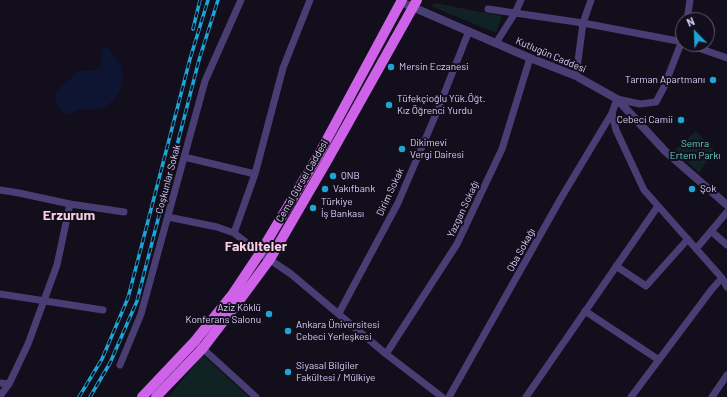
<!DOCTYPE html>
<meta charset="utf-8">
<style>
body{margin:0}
#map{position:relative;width:727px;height:397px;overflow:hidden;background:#120e1b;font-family:Barlow,sans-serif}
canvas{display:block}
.north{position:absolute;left:675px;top:12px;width:40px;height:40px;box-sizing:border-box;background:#120e1b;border:1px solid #625b74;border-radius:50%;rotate:337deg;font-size:11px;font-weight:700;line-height:16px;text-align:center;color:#dacef9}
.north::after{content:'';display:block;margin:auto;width:14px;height:18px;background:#1ca5d6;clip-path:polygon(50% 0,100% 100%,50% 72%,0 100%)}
</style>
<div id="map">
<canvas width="727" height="397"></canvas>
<div class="north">N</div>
</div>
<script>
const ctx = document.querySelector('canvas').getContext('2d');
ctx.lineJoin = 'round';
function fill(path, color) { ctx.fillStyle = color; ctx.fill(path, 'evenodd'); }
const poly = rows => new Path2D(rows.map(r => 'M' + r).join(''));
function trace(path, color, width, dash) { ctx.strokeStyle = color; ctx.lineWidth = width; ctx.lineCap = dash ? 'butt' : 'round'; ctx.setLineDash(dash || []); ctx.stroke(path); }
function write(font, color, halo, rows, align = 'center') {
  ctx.font = font + ' Barlow,sans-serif'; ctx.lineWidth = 4; ctx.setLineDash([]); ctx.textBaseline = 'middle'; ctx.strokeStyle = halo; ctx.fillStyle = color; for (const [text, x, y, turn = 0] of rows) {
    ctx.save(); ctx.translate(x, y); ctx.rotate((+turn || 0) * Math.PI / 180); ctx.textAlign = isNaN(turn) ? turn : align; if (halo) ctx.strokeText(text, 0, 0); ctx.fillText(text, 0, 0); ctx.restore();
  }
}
fill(poly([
 [435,3,502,16,496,33,431,6],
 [696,131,714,150,699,173,675,150],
 [203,355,249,397,168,397]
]), '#112224');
fill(poly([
 [107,46,117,59,121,66,123,77,121,88,114,100,105,107,94,110,81,109,78,109,70,114,63,114,56,104,56,91,79,71,92,71,98,69,102,63,102,55,100,52]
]), '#0e1533');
trace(poly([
 [488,9,583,23,683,42],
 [687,20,690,0],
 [683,38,664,87,656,102,640,104,617,99,612,113,616,130,644,190,722,278,727,287],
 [496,43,515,13,521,0],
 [687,44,727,58],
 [576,76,583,23,591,0],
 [184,157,255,174],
 [0,190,19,193,70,204,124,212],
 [168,217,217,227,234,233,260,253,291,274,386,354,442,397],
 [711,231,727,245],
 [234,233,255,174,283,68,310,0],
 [696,249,727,212],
 [616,266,646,286,688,239],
 [0,294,103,310],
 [585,311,659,360],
 [339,313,398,203,436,114,469,31],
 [200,346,256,397],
 [386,354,457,244,502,149,530,58],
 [120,365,141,314,205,81,241,0],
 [0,383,9,384],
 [0,396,9,384,28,344,57,265,70,204],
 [449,397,561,198,612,113],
 [526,397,658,206],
 [631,397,712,289,722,278],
 [712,397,727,375]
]), '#493e74', 7);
trace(poly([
 [401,2,530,58,576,76,617,99,665,151,727,205]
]), '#493e74', 8);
trace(poly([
 [142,397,195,341,232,295,260,253,319,154,402,0],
 [156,397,203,348,239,301,270,259,328,159,417,0]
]), '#ce63ea', 10);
const rail = poly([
 [193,29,200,0],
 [79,397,102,359,128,298,190,59,208,0],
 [90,397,110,363,137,301,199,60,218,0]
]);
trace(rail, '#1ca5d6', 3.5);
trace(rail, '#120e1b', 2, [6]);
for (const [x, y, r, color] of [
 [391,67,4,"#1ca5d6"],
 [713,80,4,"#1ca5d6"],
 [389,105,4,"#1ca5d6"],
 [681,120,4,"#1ca5d6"],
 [402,149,4,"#1ca5d6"],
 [333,176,4,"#1ca5d6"],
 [325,189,4,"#1ca5d6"],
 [692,189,4,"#1ca5d6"],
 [313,208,4,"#1ca5d6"],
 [269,314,4,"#1ca5d6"],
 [288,331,4,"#1ca5d6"],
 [288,372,4,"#1ca5d6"]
]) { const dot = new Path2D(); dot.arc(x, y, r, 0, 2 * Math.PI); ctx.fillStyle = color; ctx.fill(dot); trace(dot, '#120e1b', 1.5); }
write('10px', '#dacef9', '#120e1b', [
 ["Kutlugün Caddesi",551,55,23],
 ["Coşkunlar Sokak",168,179,-75],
 ["Cemal Gürsel Caddesi",302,181,-60],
 ["Dirim Sokak",390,192,-65],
 ["Yazgan Sokağı",463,209,-65],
 ["Oba Sokağı",521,250,-61]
]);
write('10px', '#dacef9', '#120e1b', [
 ["Mersin Eczanesi",399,67],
 ["Tarman Apartmanı",705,80,"right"],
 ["Tüfekçioğlu Yük.Öğt.",397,99],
 ["Kız Öğrenci Yurdu",397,111],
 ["Cebeci Camii",673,120,"right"],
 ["Dikimevi",410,143],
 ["Vergi Dairesi",410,155],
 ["QNB",341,176],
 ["Vakıfbank",333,189],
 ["Şok",700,189],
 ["Türkiye",321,202],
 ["İş Bankası",321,214],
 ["Aziz Köklü",261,308,"right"],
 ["Konferans Salonu",261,320,"right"],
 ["Ankara Üniversitesi",296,325],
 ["Cebeci Yerleşkesi",296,337],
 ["Siyasal Bilgiler",296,366],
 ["Fakültesi / Mülkiye",296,378]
], 'left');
write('10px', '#65cec5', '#120e1b', [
 ["Semra",695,144],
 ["Ertem Parkı",695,156]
]);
write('bold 14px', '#f9d0e3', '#120e1b', [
 ["Erzurum",69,215],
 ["Fakülteler",256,246]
]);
</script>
